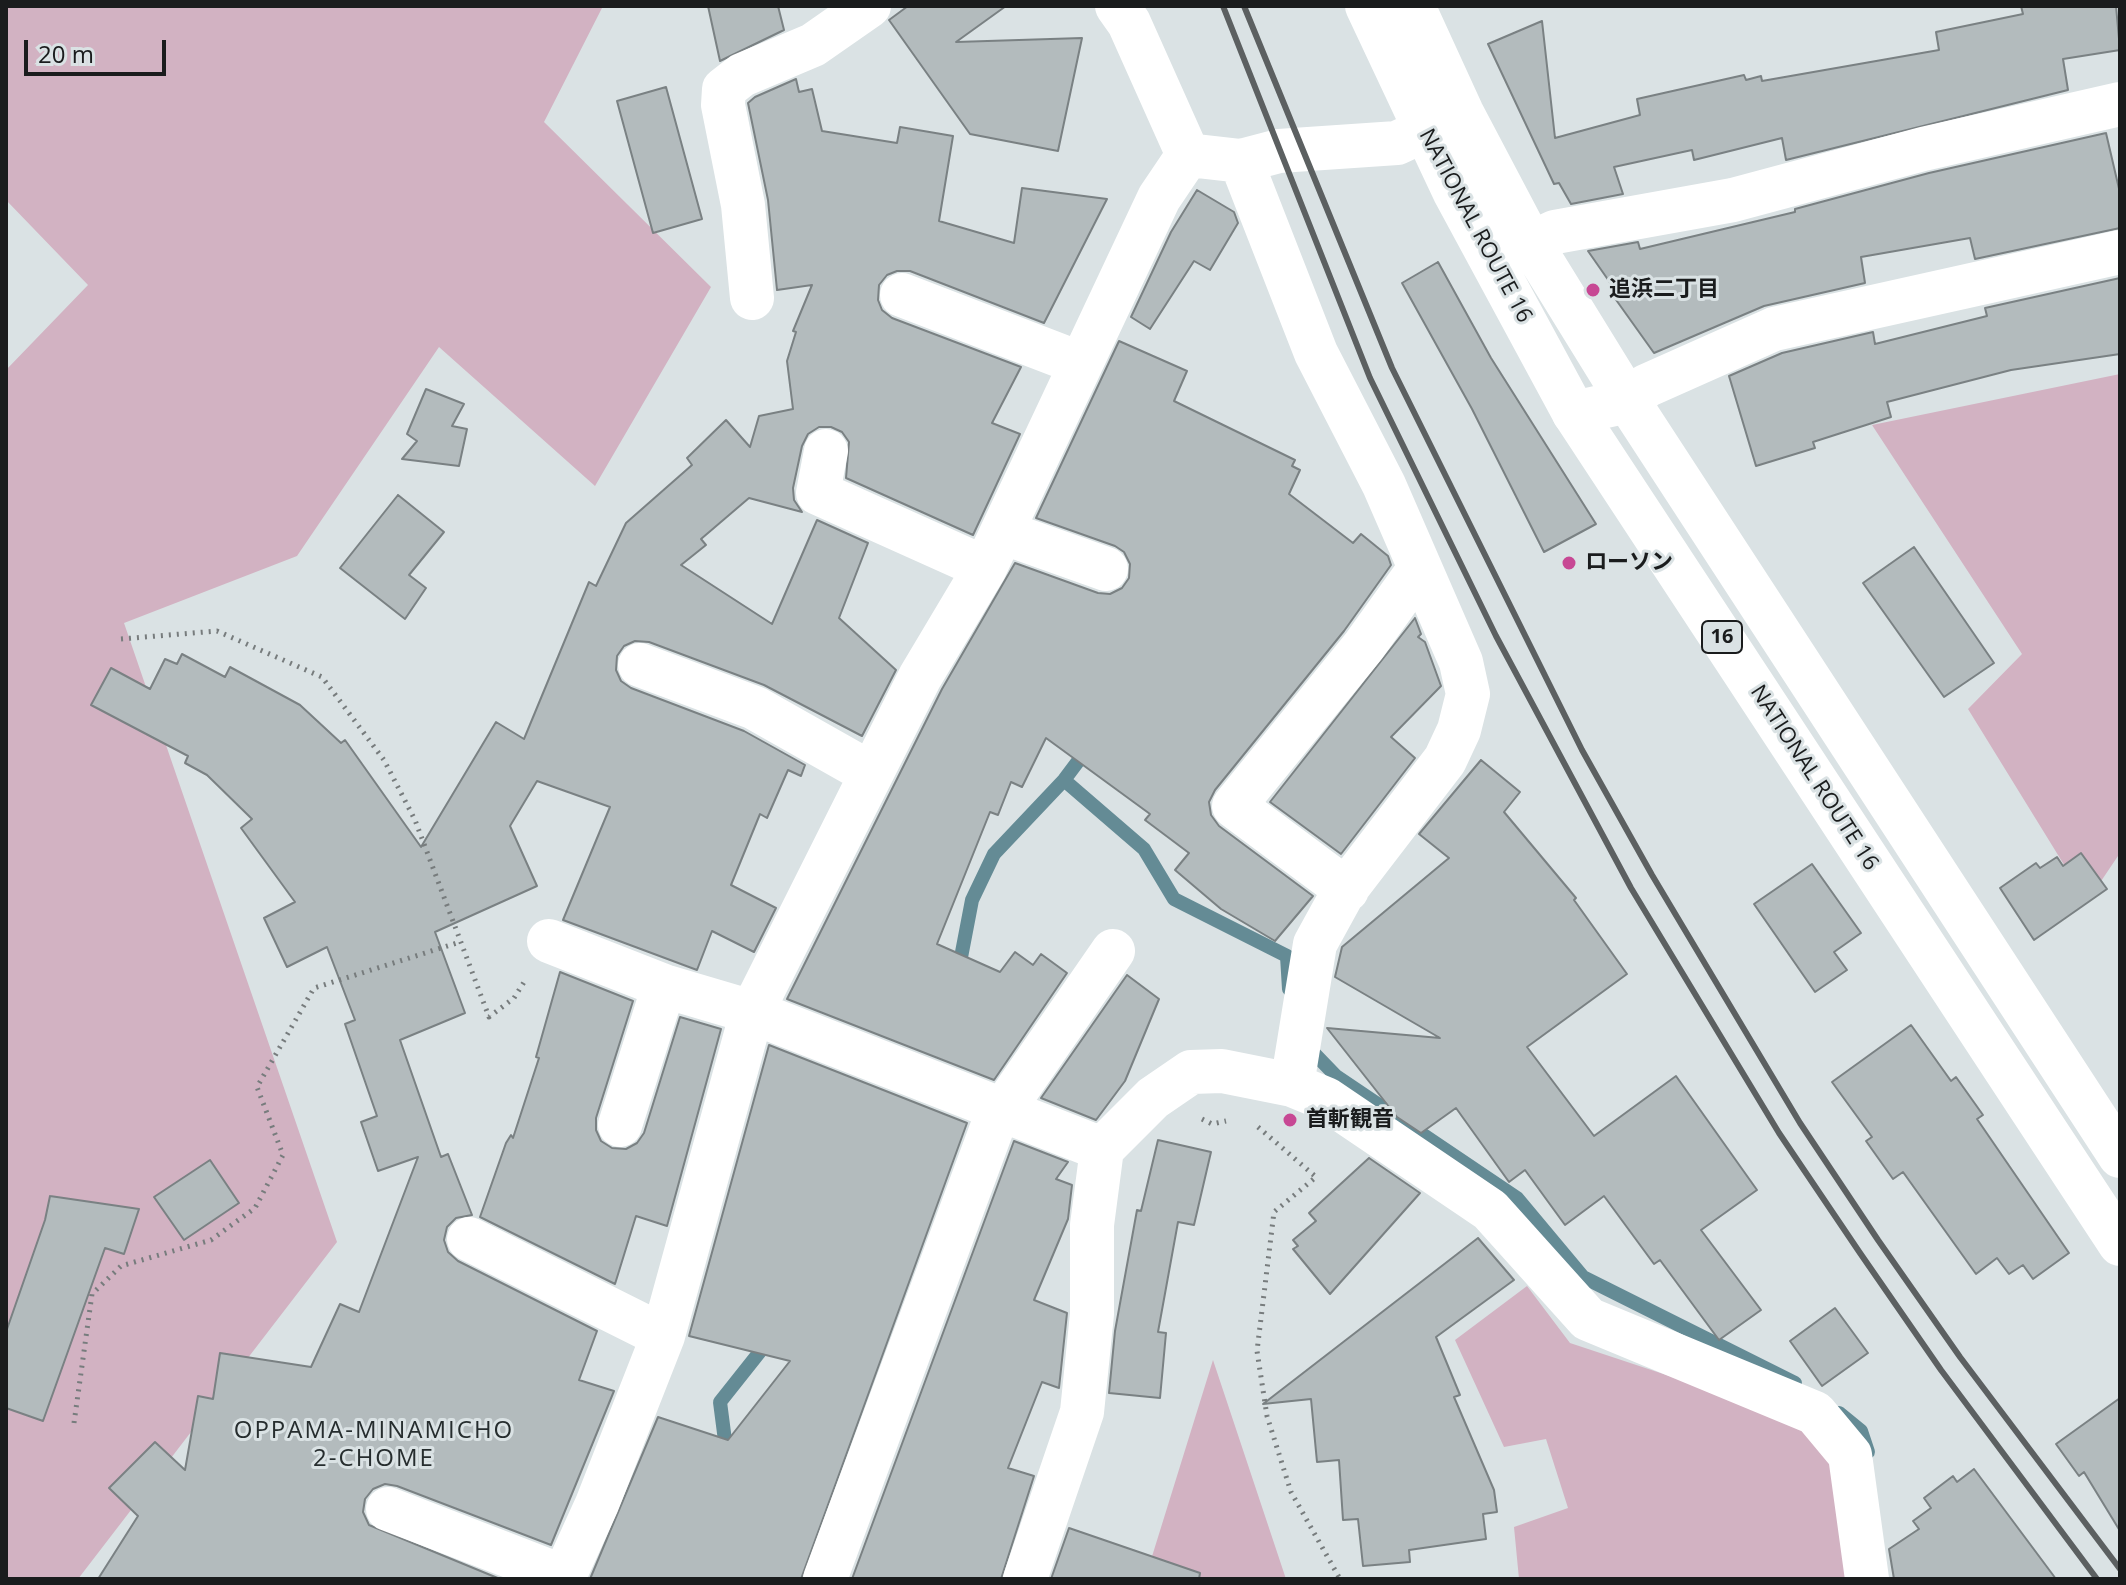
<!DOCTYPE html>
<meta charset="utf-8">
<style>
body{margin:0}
#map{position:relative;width:2126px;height:1585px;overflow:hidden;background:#dae2e4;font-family:"Open Sans",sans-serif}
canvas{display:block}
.frame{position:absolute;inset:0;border:8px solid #1a1c1d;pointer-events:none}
.scale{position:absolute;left:24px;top:40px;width:142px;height:36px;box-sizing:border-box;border:4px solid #1a1c1d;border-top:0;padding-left:10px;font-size:24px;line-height:28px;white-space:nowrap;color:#1a1c1d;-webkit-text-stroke:6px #dae2e4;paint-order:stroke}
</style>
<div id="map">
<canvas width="2126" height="1585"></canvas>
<div class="frame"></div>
<div class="scale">20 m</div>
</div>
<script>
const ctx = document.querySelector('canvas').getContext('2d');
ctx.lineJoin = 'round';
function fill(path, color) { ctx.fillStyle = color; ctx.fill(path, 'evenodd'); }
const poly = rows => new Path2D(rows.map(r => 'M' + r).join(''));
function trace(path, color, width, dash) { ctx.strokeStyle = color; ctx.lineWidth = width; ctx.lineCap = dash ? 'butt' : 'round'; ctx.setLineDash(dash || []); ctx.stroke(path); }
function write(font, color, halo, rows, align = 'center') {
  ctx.font = font + ' "Open Sans","Noto Sans JP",sans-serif'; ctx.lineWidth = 6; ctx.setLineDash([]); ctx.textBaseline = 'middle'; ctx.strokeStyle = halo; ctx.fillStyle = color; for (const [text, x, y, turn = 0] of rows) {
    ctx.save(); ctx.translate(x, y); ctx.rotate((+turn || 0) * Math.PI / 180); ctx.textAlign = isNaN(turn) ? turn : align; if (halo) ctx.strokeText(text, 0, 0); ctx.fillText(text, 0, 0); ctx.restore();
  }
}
fill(poly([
 [6,6,603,6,544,122,711,287,595,486,439,347,297,556,124,623,337,1242,78,1579,6,1579,6,370,88,285,6,200],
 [2120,374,2120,853,2087,902,1968,709,2022,654,1872,425],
 [1527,1286,1570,1343,1811,1423,1840,1476,1851,1579,1519,1579,1514,1527,1568,1508,1546,1439,1504,1447,1455,1340],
 [1213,1360,1286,1579,1145,1579]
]), '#d2b2c2');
trace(poly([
 [1064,780,1144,849,1174,899,1287,956,1289,989],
 [958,973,972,900,994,854,1064,780,1088,748],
 [1308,1047,1336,1076,1517,1198,1583,1277,1795,1383],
 [1839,1413,1861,1431,1868,1452],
 [727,1456,720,1402,770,1339]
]), '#648b95', 14);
const building = poly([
 [708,6,778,6,784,30,720,61,708,6],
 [908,6,1006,6,956,42,1082,38,1058,151,970,134,889,20,908,6],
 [2021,6,2116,6,2120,50,2063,59,2068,90,1786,160,1782,138,1694,160,1692,150,1614,167,1623,194,1571,204,1559,183,1554,184,1488,44,1542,21,1555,138,1640,115,1637,99,1744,75,1746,80,1761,76,1762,81,1939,50,1936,32,2023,14,2021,6],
 [796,79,799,92,812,89,822,131,897,143,900,127,953,136,939,221,1014,243,1022,188,1107,199,1044,323,910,271,897,271,887,275,879,285,878,300,882,310,892,318,1021,367,992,423,1020,434,973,535,846,478,849,442,842,432,831,427,819,427,808,434,802,446,793,488,794,500,802,512,749,498,701,539,706,545,681,565,772,624,817,520,868,543,839,618,896,670,862,736,764,685,649,642,635,641,624,646,617,656,616,670,621,681,631,688,744,731,805,765,801,776,788,770,767,818,760,814,731,885,776,908,754,952,712,931,697,970,563,920,610,807,537,781,510,826,537,886,435,932,465,1013,400,1040,441,1157,448,1154,472,1215,456,1218,447,1227,444,1240,448,1252,458,1261,597,1331,579,1380,614,1391,551,1545,397,1486,385,1484,373,1489,365,1499,363,1512,369,1525,500,1579,98,1579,138,1516,109,1488,155,1442,185,1470,198,1396,213,1399,220,1353,311,1367,340,1304,359,1312,418,1157,378,1171,361,1122,377,1116,345,1024,355,1020,327,947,287,967,264,918,295,902,241,828,252,819,207,775,185,763,188,756,91,705,111,668,150,689,165,659,177,664,182,654,225,677,230,667,300,705,341,743,345,740,421,847,496,722,524,739,589,582,596,586,626,523,692,465,687,458,726,420,750,447,759,416,793,409,787,361,796,332,793,331,812,285,777,290,768,200,748,103,755,97,796,79],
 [666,87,702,219,653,233,617,101,666,87],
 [2106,133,2120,193,2120,228,1975,259,1970,238,1861,257,1865,283,1764,306,1654,353,1614,297,1618,294,1588,251,1638,242,1640,249,1795,212,1795,209,1929,173,2106,133],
 [1197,190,1234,212,1238,223,1210,270,1194,261,1150,329,1131,317,1171,232,1197,190],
 [1438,262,1491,358,1596,524,1544,552,1472,409,1402,283,1438,262],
 [2120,278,2120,354,2011,370,1887,402,1891,417,1813,442,1815,448,1756,466,1729,376,1782,353,1873,332,1875,344,1987,316,1985,308,2120,278],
 [1119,341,1187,371,1174,401,1295,460,1292,466,1300,470,1289,494,1353,543,1361,534,1388,556,1391,565,1344,631,1215,790,1209,802,1211,815,1219,826,1313,896,1275,941,1221,909,1175,870,1189,853,1145,820,1150,814,1046,738,1022,787,1011,782,998,815,990,812,937,944,1000,972,1015,952,1033,965,1041,954,1067,973,994,1080,787,999,942,689,1015,563,1098,593,1110,594,1122,588,1129,578,1130,564,1124,552,1115,546,1036,518,1119,341],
 [426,389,464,404,452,426,467,429,459,466,402,459,417,441,407,434,426,389],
 [398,495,444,532,409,575,426,588,405,619,340,568,398,495],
 [1914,547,1994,663,1944,697,1863,583,1914,547],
 [1415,618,1421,634,1418,637,1425,642,1441,686,1391,737,1415,758,1341,854,1270,802,1415,618],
 [1481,760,1520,792,1504,812,1576,898,1574,900,1627,974,1527,1047,1594,1136,1676,1076,1757,1190,1701,1230,1761,1310,1719,1340,1660,1260,1654,1264,1604,1196,1565,1225,1525,1170,1509,1182,1456,1108,1421,1133,1397,1117,1327,1028,1440,1038,1335,977,1342,947,1449,858,1419,834,1481,760],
 [2081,853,2107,889,2034,940,2000,888,2036,863,2040,868,2057,857,2063,866,2081,853],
 [1812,864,1861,933,1834,952,1847,970,1815,992,1754,904,1812,864],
 [560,972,633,1001,596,1118,596,1130,601,1141,612,1148,626,1149,637,1143,644,1133,680,1017,721,1029,667,1226,636,1216,615,1284,480,1217,506,1143,511,1135,513,1138,539,1058,536,1057,560,972],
 [1127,975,1159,999,1125,1081,1096,1120,1041,1098,1127,975],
 [1911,1025,1951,1081,1956,1077,1983,1115,1977,1119,2069,1253,2033,1279,2023,1265,2009,1274,1997,1258,1976,1274,1903,1172,1893,1179,1866,1141,1872,1137,1832,1082,1911,1025],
 [769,1045,967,1123,801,1579,590,1579,658,1417,728,1440,790,1361,689,1336,769,1045],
 [1158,1140,1211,1152,1194,1225,1178,1222,1158,1332,1166,1333,1160,1398,1109,1393,1115,1331,1137,1210,1141,1211,1158,1140],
 [1014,1141,1068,1162,1056,1179,1072,1185,1068,1219,1034,1300,1067,1313,1059,1388,1042,1382,1008,1468,1034,1476,1001,1579,852,1579,1014,1141],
 [1369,1158,1420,1193,1330,1294,1293,1249,1298,1246,1293,1240,1316,1221,1309,1213,1369,1158],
 [210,1160,239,1203,184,1240,154,1197,210,1160],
 [50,1196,139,1209,124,1254,105,1248,43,1421,6,1408,6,1332,45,1220,50,1196],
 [1478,1238,1514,1280,1436,1337,1460,1395,1454,1397,1494,1490,1497,1512,1483,1514,1486,1539,1409,1550,1410,1562,1363,1566,1358,1519,1343,1520,1339,1460,1317,1462,1311,1399,1263,1404,1478,1238],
 [1835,1308,1868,1353,1822,1386,1790,1341,1835,1308],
 [2120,1398,2120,1531,2084,1472,2079,1476,2056,1444,2120,1398],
 [1974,1469,2056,1579,1894,1579,1889,1549,1919,1529,1913,1521,1931,1508,1924,1498,1953,1476,1957,1482,1974,1469],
 [1069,1528,1200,1573,1199,1579,1051,1579,1069,1528]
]);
fill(building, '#b3bbbd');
trace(building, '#7a8183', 2);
trace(poly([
 [121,639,217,631,322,677,384,760,415,820,489,1017,514,998,526,979],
 [1202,1119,1212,1124,1226,1121],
 [1258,1127,1316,1177,1274,1212,1257,1351,1267,1416,1291,1492,1340,1579],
 [74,1423,92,1294,121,1266,211,1240,255,1208,283,1155,257,1087,314,988,460,942]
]), '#777c7d', 5, [2, 6]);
trace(poly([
 [1117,6,1129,23,1188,155],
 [1241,161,1316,353,1384,485,1461,662,1468,694,1459,730,1445,760,1343,893,1315,944,1292,1085,1326,1099,1490,1210,1588,1319,1815,1413,1850,1455,1867,1579],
 [1498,259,1555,232,1733,200,1923,149,2120,104],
 [902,295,1079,363],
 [752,298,743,205,723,105,724,89,742,75,813,45,869,6],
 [1574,413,1628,401,1646,386,1774,329,2120,252],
 [826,451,818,493,985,568],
 [1002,532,1106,569],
 [640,665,755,708,870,773],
 [1347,890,1234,806,1364,646,1420,568],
 [549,941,664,986,752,1012,1102,1149],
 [1003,1110,1113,951],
 [620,1125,664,986],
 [469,1239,663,1336],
 [388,1509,564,1577],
 [563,1579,597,1504,663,1336,752,1012,920,677,985,568,1159,198,1188,155,1241,161,1279,151,1397,143,1459,114],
 [825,1579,999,1109],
 [1025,1579,1082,1412,1092,1314,1092,1225,1102,1149,1153,1098,1191,1072,1222,1071,1292,1085]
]), '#fff', 44);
trace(poly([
 [1367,6,1454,191,1574,413,2120,1244],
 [1413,6,1462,113,1530,242,1628,401,2120,1156]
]), '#fff', 44);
trace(poly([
 [1223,6,1370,378,1496,636,1631,888,1779,1133,1860,1253,1941,1370,2097,1579],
 [1244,6,1392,368,1582,750,1652,875,1800,1123,1878,1240,1960,1357,2120,1569]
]), '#5c6061', 6);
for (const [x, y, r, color] of [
 [1593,290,8,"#c74894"],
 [1569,563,8,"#c74894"],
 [1290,1120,8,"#c74894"]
]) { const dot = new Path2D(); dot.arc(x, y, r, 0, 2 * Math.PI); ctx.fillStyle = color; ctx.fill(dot); trace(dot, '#dae2e4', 3); }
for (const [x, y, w] of [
 [1722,637,40]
]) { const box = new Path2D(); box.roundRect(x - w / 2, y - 16, w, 32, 6); ctx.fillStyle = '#dae2e4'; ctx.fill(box); trace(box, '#1a1c1d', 2); }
write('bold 20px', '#1a1c1d', null, [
 ["16",1722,637]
]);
write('22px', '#1a1c1d', '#dae2e4', [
 ["NATIONAL ROUTE 16",1475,226,62],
 ["NATIONAL ROUTE 16",1814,778,57]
]);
write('bold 22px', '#1a1c1d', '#dae2e4', [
 ["追浜二丁目",1609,290],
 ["ローソン",1585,563],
 ["首斬観音",1306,1120]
], 'left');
ctx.letterSpacing = '2px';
write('24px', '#262d2e', '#dae2e4', [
 ["OPPAMA-MINAMICHO",374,1431],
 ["2-CHOME",374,1459]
]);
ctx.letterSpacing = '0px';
</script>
